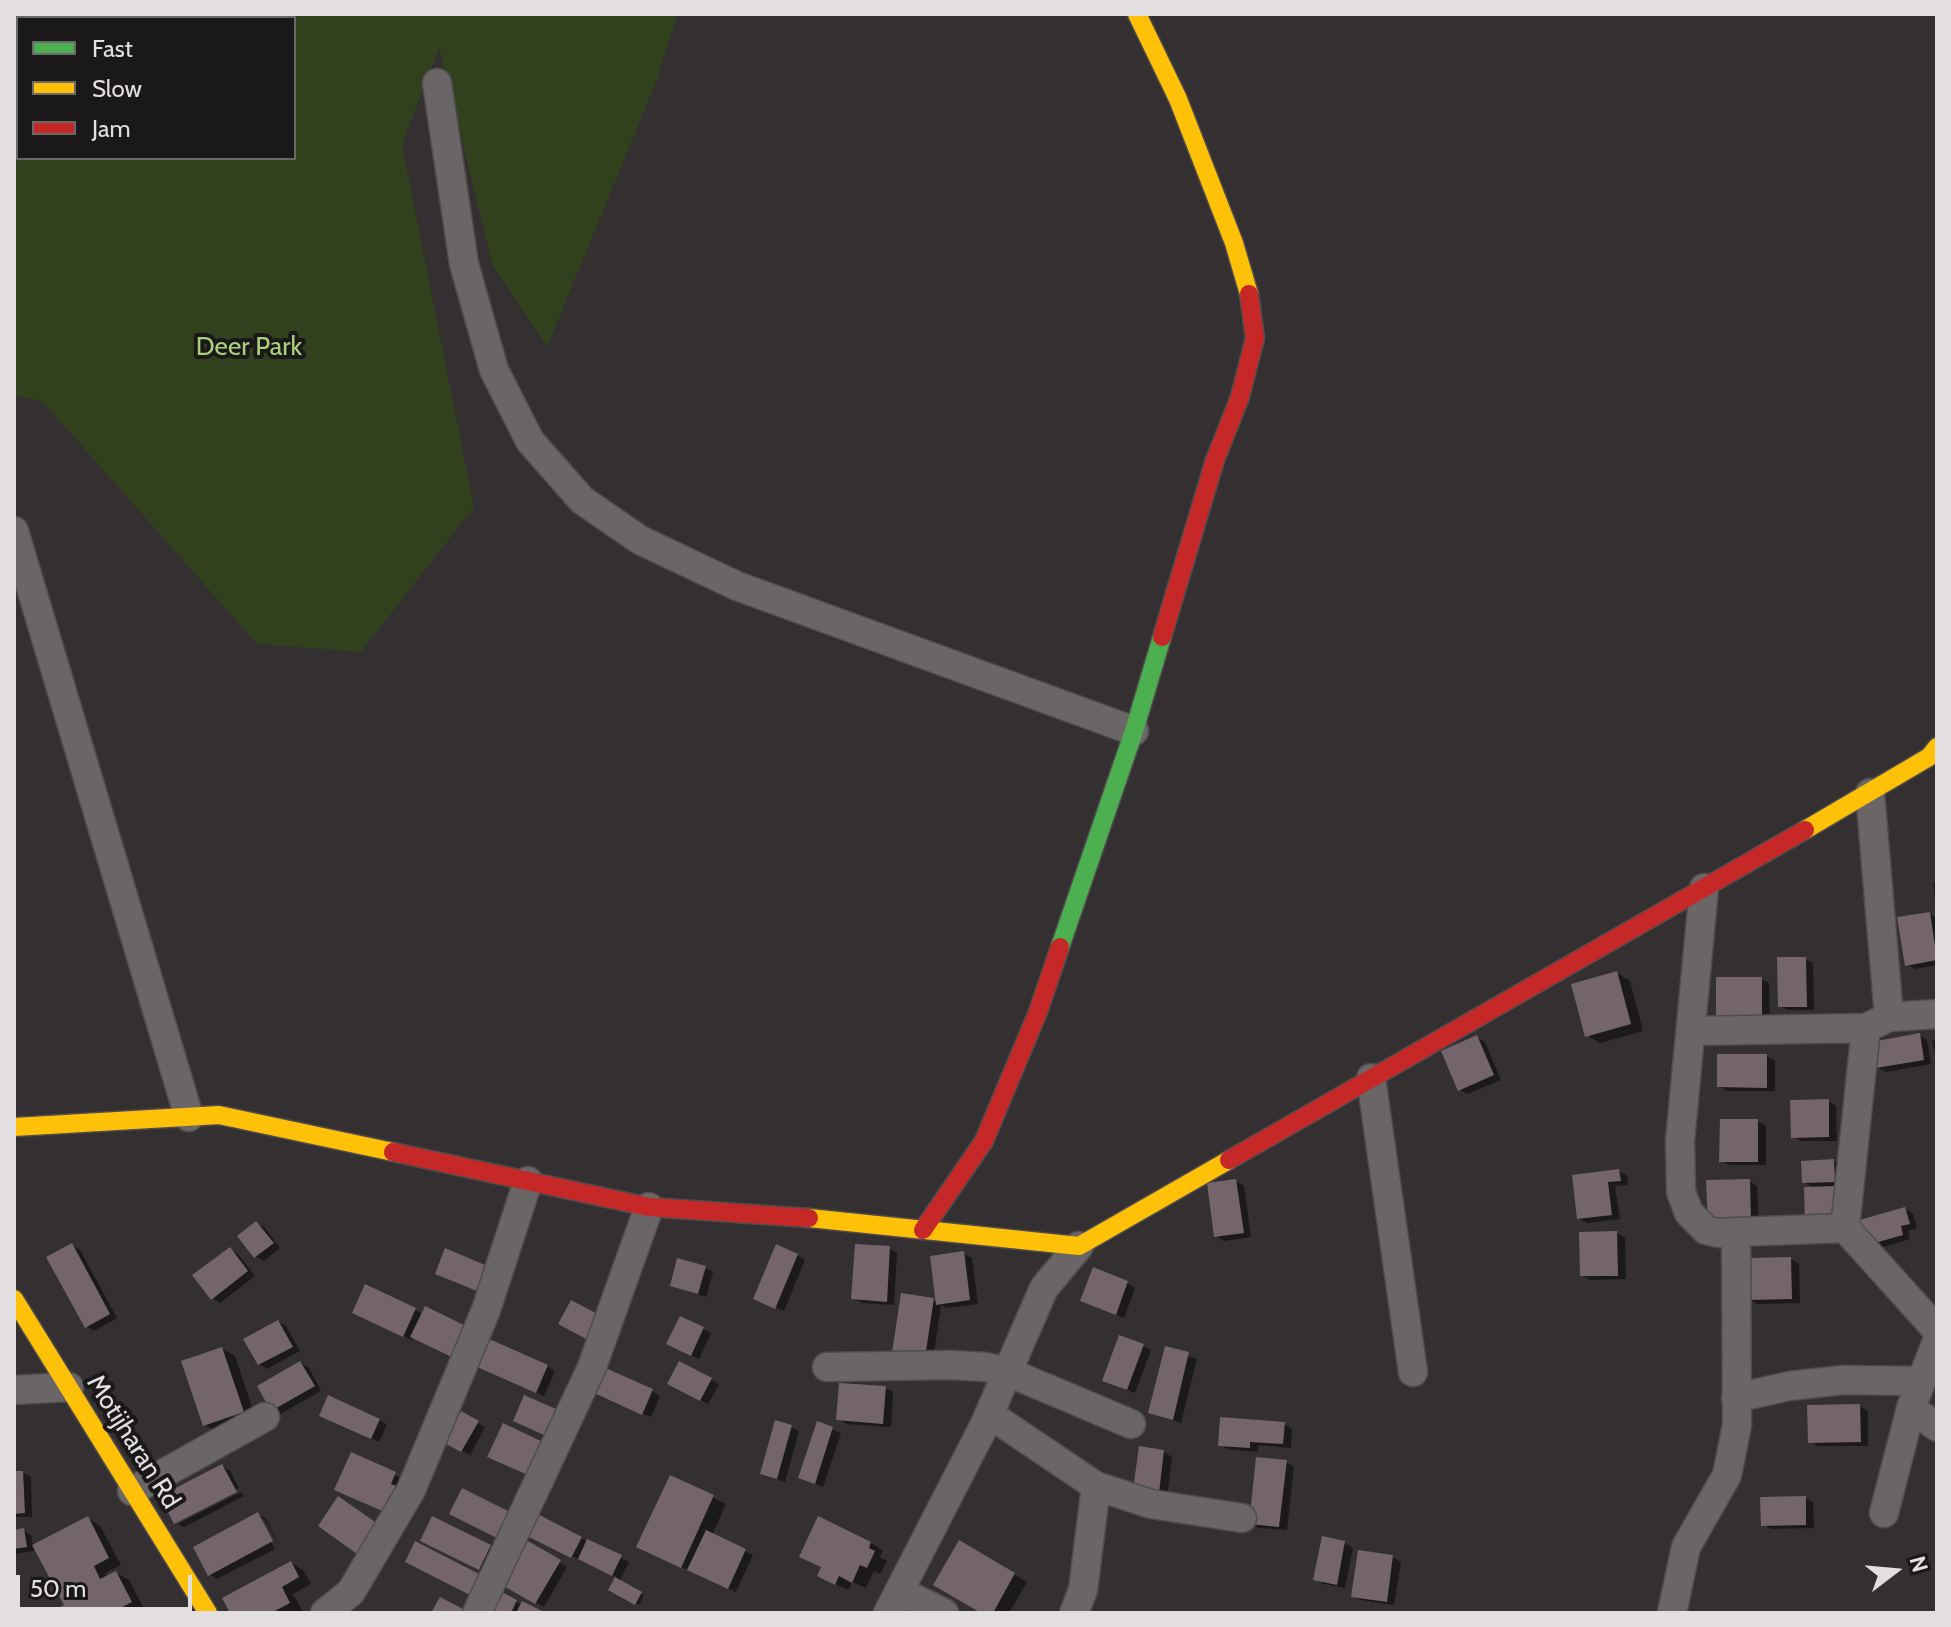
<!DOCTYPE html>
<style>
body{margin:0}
#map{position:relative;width:1951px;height:1627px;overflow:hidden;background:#342f31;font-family:Cabin,sans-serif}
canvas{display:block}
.frame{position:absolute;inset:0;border:16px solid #e3dfe0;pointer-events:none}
.legend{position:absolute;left:16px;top:16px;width:280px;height:144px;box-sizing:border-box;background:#1b1819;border:2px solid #6b6869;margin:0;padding:10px 14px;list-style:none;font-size:24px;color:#e3dfe0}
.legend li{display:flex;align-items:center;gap:16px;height:40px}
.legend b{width:40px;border:2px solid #6b6869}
.north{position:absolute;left:1855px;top:1531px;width:80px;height:80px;-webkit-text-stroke:6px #1b1819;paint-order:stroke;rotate:74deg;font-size:22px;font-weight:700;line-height:32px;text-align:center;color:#e3dfe0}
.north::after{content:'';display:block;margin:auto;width:28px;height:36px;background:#e3dfe0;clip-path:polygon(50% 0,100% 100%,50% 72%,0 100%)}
.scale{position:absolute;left:16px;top:1575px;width:176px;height:36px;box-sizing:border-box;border:4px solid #e3dfe0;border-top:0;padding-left:10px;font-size:24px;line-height:28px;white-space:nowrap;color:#e3dfe0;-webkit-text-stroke:6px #1b1819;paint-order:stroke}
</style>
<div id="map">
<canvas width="1951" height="1627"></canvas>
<div class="frame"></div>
<ul class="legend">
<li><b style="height:10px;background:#4caf50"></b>Fast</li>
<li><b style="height:10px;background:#ffc107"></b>Slow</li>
<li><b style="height:10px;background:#c62828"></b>Jam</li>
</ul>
<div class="north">N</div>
<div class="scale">50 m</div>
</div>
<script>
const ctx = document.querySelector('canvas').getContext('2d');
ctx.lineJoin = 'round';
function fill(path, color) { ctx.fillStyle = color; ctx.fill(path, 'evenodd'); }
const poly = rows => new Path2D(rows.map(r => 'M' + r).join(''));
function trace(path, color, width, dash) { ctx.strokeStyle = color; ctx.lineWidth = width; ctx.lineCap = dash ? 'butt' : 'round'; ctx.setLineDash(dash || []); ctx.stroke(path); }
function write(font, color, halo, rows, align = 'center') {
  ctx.font = font + ' Cabin,sans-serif'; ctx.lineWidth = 8; ctx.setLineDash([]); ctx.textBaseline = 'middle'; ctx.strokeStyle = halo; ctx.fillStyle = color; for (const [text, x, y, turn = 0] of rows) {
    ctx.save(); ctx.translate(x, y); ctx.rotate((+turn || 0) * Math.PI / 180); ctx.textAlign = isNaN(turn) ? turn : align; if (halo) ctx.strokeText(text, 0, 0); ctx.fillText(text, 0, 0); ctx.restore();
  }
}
fill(poly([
 [14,14,678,14,657,80,547,347,493,266,439,48,402,145,474,507,361,652,257,644,42,401,14,396],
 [18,18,294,18,294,158,18,158]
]), '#31401d');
fill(poly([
 [1933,883,1937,883,1937,906,1936,906],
 [1930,914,1937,918,1937,965,1915,969,1907,964],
 [1805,959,1813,963,1814,1010,1788,1010,1780,1006],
 [1617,973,1630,981,1643,1031,1600,1043,1587,1035],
 [1761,979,1769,983,1770,1025,1726,1025],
 [1919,1035,1927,1040,1931,1064,1886,1072,1877,1067],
 [1477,1038,1485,1042,1501,1080,1467,1094,1459,1089],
 [1937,1040,1937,1059,1932,1041],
 [1767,1056,1775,1061,1775,1091,1727,1091,1719,1086],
 [1828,1101,1836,1106,1837,1141,1801,1141,1793,1136],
 [1757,1121,1766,1126,1766,1165,1729,1165,1721,1160],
 [1834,1161,1842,1166,1843,1185,1831,1186,1843,1193,1815,1189,1804,1182],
 [1619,1171,1627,1176,1628,1185,1615,1186,1620,1219,1587,1223,1578,1218,1574,1177],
 [1235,1181,1244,1186,1251,1237,1224,1241,1216,1236],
 [1749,1181,1757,1186,1759,1227,1710,1224],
 [1905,1209,1913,1214,1917,1228,1908,1231,1910,1239,1873,1250,1865,1245],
 [256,1223,265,1228,280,1248,264,1261,256,1257,240,1236],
 [1617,1233,1625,1238,1626,1279,1590,1280,1582,1275],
 [72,1245,80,1250,117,1318,94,1331,86,1326],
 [889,1248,897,1253,894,1305,862,1303,853,1298],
 [230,1249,238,1254,255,1276,220,1303,212,1298],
 [964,1254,972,1258,978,1304,946,1308,941,1305,932,1367,901,1363,933,1300,938,1303],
 [797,1255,805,1260,784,1311,764,1303],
 [1791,1259,1799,1264,1800,1303,1757,1304,1749,1299],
 [705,1268,713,1272,706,1297,672,1285],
 [1127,1283,1135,1288,1124,1318,1091,1305],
 [366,1287,423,1314,412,1340,362,1317],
 [681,1318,711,1333,699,1359,676,1348],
 [278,1322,286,1326,300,1351,267,1369,259,1364],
 [1143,1346,1151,1350,1135,1393,1113,1385],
 [222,1349,235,1356,256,1419,218,1432,205,1425],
 [1166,1349,1197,1359,1181,1423,1151,1412],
 [300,1363,309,1368,321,1391,280,1414,272,1409],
 [680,1364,719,1384,708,1404,669,1384],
 [1864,1364,1892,1366,1892,1381,1864,1378],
 [547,1366,555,1371,544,1396,485,1369],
 [885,1388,893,1392,891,1427,847,1424,838,1419],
 [652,1391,660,1396,651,1417,600,1395],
 [1859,1406,1868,1411,1868,1446,1818,1446,1810,1442],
 [462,1414,485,1427,470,1455,446,1442],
 [329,1419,379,1420,387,1425,379,1442],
 [818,1424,841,1433,823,1487,800,1477],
 [1284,1424,1292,1429,1291,1448,1258,1445,1258,1452,1228,1449,1220,1445],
 [791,1427,799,1431,785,1482,762,1473],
 [1164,1452,1172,1457,1167,1497,1143,1494],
 [352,1455,403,1479,399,1490],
 [1286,1462,1294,1467,1287,1530,1259,1528,1251,1523],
 [222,1466,230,1471,239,1488,175,1523,162,1497],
 [14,1473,23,1473,31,1477,32,1517,14,1517],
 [671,1477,726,1504,712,1535,753,1555,736,1592,651,1553],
 [241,1492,244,1496,184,1527,178,1524],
 [1805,1498,1813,1502,1814,1528,1771,1529,1763,1524],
 [533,1514,629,1562,619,1582,644,1595,639,1605,611,1589,617,1577,532,1537],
 [258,1515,266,1519,280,1546,264,1519,259,1519,275,1549,217,1579,209,1574],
 [88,1518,100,1526,121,1565,105,1573,107,1577,116,1573,129,1580,144,1609,137,1613,52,1613,66,1606],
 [433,1519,498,1552,488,1573,430,1544],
 [23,1530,31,1535,34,1551,14,1554,14,1532],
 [871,1543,883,1551,880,1557,887,1561,880,1574,874,1571,866,1588,852,1582,848,1590,832,1583],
 [960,1543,1027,1582,1009,1613,985,1613],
 [1345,1543,1353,1548,1345,1588,1324,1584,1316,1579],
 [528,1544,567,1567,544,1607,505,1584],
 [1359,1552,1393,1557,1401,1562,1394,1605,1361,1600,1353,1596],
 [291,1563,303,1570,311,1584,293,1594,302,1610,297,1613,233,1613],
 [495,1591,522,1605,541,1613,487,1613]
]), '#0007');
fill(poly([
 [1930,912,1937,960,1905,966,1897,917],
 [1777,957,1806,957,1807,1007,1778,1007],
 [1617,971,1631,1024,1585,1037,1571,984],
 [1716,977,1762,977,1762,1021,1716,1021],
 [1920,1033,1924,1060,1876,1068,1871,1042],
 [1477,1035,1494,1075,1458,1091,1441,1051],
 [1717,1054,1767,1054,1767,1088,1717,1087],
 [1829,1099,1829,1137,1791,1138,1790,1100],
 [1720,1119,1758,1119,1758,1162,1719,1162],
 [1834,1159,1835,1182,1802,1183,1801,1161],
 [1619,1169,1621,1181,1608,1182,1612,1215,1577,1219,1572,1175],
 [1236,1179,1244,1233,1214,1237,1207,1183],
 [1750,1179,1751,1223,1708,1225,1706,1180],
 [1835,1186,1836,1223,1805,1224,1804,1187],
 [1905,1207,1910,1224,1901,1226,1903,1235,1864,1246,1856,1221],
 [256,1221,274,1243,254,1258,237,1236],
 [1617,1231,1618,1276,1580,1276,1579,1232],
 [72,1243,110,1314,85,1328,46,1257],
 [776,1244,798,1254,775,1309,753,1299],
 [855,1244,890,1246,887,1302,851,1299],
 [230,1247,248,1271,211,1300,192,1275],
 [445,1248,492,1268,482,1293,435,1274],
 [964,1251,970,1300,936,1305,930,1256],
 [1791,1257,1792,1299,1747,1300,1747,1258],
 [677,1258,706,1266,698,1294,670,1286],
 [1093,1267,1128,1281,1116,1315,1080,1301],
 [365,1284,416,1308,403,1337,352,1313],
 [901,1293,934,1298,924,1364,891,1359],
 [571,1300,603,1317,590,1341,558,1324],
 [425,1306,470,1328,456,1359,410,1337],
 [680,1316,704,1327,691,1356,666,1344],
 [278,1320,293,1347,258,1365,243,1339],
 [1119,1335,1144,1344,1127,1390,1102,1381],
 [487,1338,548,1365,536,1393,475,1366],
 [1165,1346,1189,1352,1173,1420,1148,1413],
 [222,1347,244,1412,203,1426,181,1361],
 [300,1361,315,1386,271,1411,257,1386],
 [679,1361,712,1378,700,1401,667,1384],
 [601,1366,653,1389,642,1415,590,1391],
 [839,1383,886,1386,883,1424,836,1420],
 [328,1395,380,1419,371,1439,319,1416],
 [524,1395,556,1409,544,1435,513,1421],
 [1860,1404,1861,1442,1808,1443,1807,1405],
 [461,1411,479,1421,461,1452,444,1443],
 [1220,1417,1285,1422,1283,1444,1250,1442,1250,1448,1218,1446],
 [775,1420,792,1425,777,1479,760,1474],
 [817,1421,833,1427,815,1484,798,1478],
 [503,1423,545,1443,530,1476,487,1457],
 [1139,1446,1164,1450,1159,1493,1133,1490],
 [351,1452,396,1472,391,1484,399,1487,387,1513,334,1490],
 [1256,1457,1287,1460,1279,1527,1249,1524],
 [222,1464,237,1492,174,1524,160,1496],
 [14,1471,23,1471,25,1513,14,1514],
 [670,1475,714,1495,681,1568,636,1547],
 [462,1488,510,1512,497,1538,449,1514],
 [338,1496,378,1524,357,1554,318,1526],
 [1806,1496,1806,1525,1761,1526,1760,1497],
 [532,1511,582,1537,571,1558,521,1533],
 [258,1512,273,1541,208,1576,193,1547],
 [88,1516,109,1558,94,1566,100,1579,116,1571,132,1602,111,1613,48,1613,64,1605,32,1545],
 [432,1516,491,1545,479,1570,420,1541],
 [818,1516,871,1542,869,1548,875,1551,867,1568,860,1565,852,1583,839,1576,835,1585,817,1576,821,1567,799,1557],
 [24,1528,27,1547,14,1549,14,1530],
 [706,1530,746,1549,728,1589,687,1570],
 [1322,1536,1345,1541,1337,1585,1313,1580],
 [587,1539,622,1555,612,1576,578,1559],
 [959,1540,1015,1573,993,1613,981,1613,933,1585],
 [415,1541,481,1575,470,1595,405,1562],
 [528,1541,561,1560,535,1604,502,1585],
 [1358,1550,1393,1555,1387,1602,1351,1597],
 [291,1561,299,1577,282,1587,290,1603,271,1613,230,1613,222,1598],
 [615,1577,642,1592,635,1605,608,1590],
 [494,1588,517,1600,511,1613,481,1613],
 [440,1597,467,1611,466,1613,431,1613],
 [522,1601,546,1613,516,1613]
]), '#74656c');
const street = poly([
 [437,83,464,264,494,370,530,441,582,500,640,540,737,586,1134,731],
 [14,531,189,1117],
 [1870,793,1889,1017],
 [1691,1031,1866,1028,1889,1017,1937,1014],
 [1371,1078,1413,1372],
 [1845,1228,1937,1330],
 [1736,1232,1845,1228,1866,1028],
 [827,1367,951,1365,985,1367,1008,1372,1131,1424],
 [14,1390,69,1387],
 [1736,1398,1789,1386,1843,1380,1921,1381],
 [1911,1408,1937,1427],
 [989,1414,1096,1486,1083,1590,1074,1613],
 [1096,1486,1151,1504,1242,1518],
 [132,1491,265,1417],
 [1884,1513,1911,1408,1937,1341],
 [899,1591,944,1613],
 [325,1613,351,1592,411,1490,486,1310,528,1181],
 [477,1613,592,1367,649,1207],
 [888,1613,984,1426,1044,1288,1079,1246],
 [1672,1613,1686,1547,1727,1475,1737,1425,1736,1232,1718,1233,1706,1230,1689,1213,1681,1192,1680,1141,1704,888]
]);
const fast = poly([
 [1060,947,1134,731,1162,637]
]);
const slow = poly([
 [1137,14,1178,99,1234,243,1249,294],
 [1805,830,1929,757,1937,747],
 [14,1127,219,1115,393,1152],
 [809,1218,1079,1246,1229,1160],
 [14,1299,208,1613]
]);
const jam = poly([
 [1162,637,1215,460,1240,397,1255,338,1249,294],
 [393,1152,649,1207,809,1218],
 [1229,1160,1805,830],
 [923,1230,984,1141,1038,1012,1060,947]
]);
trace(street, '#504c4d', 31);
trace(fast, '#504c4d', 21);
trace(slow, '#504c4d', 21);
trace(jam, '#504c4d', 21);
trace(street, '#6a6668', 28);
trace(fast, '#4caf50', 18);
trace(slow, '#ffc107', 18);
trace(jam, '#c62828', 18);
write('26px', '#aacf7d', '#1b1819', [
 ["Deer Park",249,347]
]);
write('26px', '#e3dfe0', '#1b1819', [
 ["Motijharan Rd",133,1442,58]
]);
</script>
